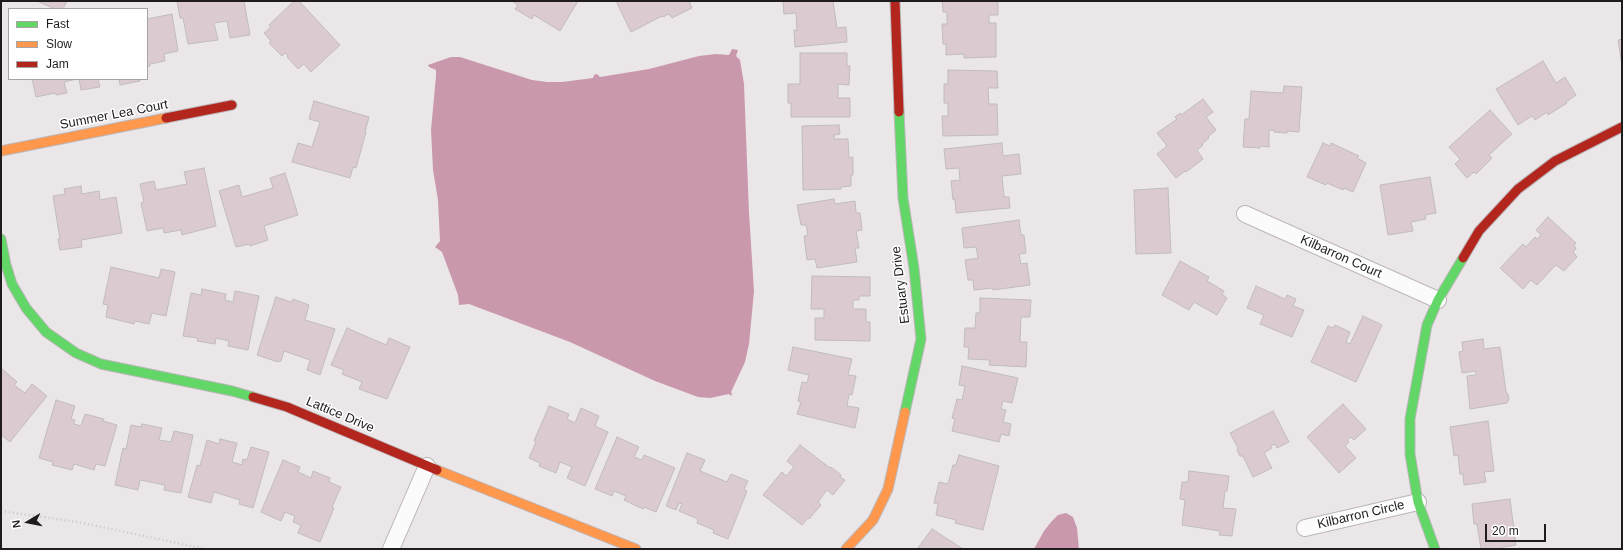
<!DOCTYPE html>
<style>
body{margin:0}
#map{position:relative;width:1623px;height:550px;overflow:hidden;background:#ebe6e8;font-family:Arial,sans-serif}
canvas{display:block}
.frame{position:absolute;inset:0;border:2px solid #201c1e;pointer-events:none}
.legend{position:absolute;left:8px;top:8px;width:140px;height:72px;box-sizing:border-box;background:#fff;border:1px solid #a6a4a5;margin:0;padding:5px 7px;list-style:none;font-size:12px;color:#201c1e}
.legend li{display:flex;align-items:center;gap:8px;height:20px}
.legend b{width:20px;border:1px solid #a6a4a5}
.north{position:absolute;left:8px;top:502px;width:40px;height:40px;-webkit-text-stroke:3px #fff;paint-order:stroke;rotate:260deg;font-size:11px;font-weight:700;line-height:16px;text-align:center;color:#201c1e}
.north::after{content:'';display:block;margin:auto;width:14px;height:18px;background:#201c1e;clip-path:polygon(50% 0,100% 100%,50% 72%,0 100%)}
.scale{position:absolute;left:1485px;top:524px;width:61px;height:18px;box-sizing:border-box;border:2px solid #201c1e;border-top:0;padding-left:5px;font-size:12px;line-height:14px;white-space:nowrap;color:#201c1e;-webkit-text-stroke:3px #fff;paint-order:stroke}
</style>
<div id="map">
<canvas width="1623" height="550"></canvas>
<div class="frame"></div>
<ul class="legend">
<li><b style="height:5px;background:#63d668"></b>Fast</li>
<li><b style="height:5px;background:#ff974d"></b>Slow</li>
<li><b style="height:5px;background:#b3261e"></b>Jam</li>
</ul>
<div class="north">N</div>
<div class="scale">20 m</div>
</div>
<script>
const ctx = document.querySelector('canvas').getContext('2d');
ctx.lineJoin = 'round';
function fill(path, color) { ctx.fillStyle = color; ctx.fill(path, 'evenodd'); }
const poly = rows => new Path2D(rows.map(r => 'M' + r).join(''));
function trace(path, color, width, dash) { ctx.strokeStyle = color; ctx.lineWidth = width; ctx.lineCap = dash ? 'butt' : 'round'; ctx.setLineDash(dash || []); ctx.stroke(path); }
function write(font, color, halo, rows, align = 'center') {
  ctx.font = font + ' Arial,sans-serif'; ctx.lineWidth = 3; ctx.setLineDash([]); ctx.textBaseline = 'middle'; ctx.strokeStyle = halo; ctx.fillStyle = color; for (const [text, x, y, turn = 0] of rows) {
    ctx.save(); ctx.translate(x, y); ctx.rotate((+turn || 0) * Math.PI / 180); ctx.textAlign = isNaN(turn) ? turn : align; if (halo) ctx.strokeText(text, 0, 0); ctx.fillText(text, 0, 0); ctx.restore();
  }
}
fill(poly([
 [732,49,738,50,736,56,740,60,744,84,749,213,754,291,749,344,745,362,731,392,732,394,731,396,729,394,710,398,698,397,655,381,570,342,469,304,459,305,458,295,442,252,435,247,440,241,438,200,433,170,431,130,436,76,436,70,429,67,428,65,451,57,460,57,532,80,547,82,562,82,593,78,594,75,597,74,600,77,649,69,699,56,716,54,729,55],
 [1066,513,1073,517,1077,528,1079,549,1034,549,1044,531,1051,522,1058,515]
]), '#c998ac');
const building = poly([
 [37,1,67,1,63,9,55,9,37,1],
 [177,1,244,1,250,35,230,38,227,21,214,23,218,40,188,44,183,18,180,18,177,1],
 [294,1,299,1,340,45,311,72,304,64,298,69,287,57,288,56,285,53,282,56,269,43,271,41,264,33,271,27,269,25,294,1],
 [512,1,578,1,560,31,534,15,532,19,515,9,518,5,512,1],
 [616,1,689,1,692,8,672,18,669,14,663,17,662,16,631,32,616,1],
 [783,1,833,1,837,28,846,27,847,42,795,47,794,30,797,30,796,13,784,14,783,1],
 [942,1,998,1,998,15,989,15,989,23,996,23,996,57,964,58,964,54,946,55,946,44,943,44,942,24,947,24,947,12,943,12,942,1],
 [172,14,178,51,164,54,165,61,150,64,150,66,147,67,147,19,172,14],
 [1622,39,1622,65,1618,40,1622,39],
 [800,53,847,53,847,66,850,66,849,85,838,84,838,98,850,98,850,117,791,117,791,103,788,103,788,84,800,84,800,53],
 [1543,61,1556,83,1565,77,1576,95,1566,102,1567,103,1548,115,1547,112,1535,120,1532,116,1518,125,1496,89,1543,61],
 [948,70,997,71,998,88,988,88,989,104,997,104,998,135,943,136,942,116,948,116,948,103,944,103,944,84,948,84,948,70],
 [32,79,77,79,64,82,67,93,56,95,55,93,36,97,32,79],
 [79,79,98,79,100,87,81,90,79,79],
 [119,79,140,79,140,81,120,85,119,79],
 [1284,86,1302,87,1299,132,1287,131,1287,133,1274,132,1274,130,1269,130,1269,147,1260,146,1260,148,1243,147,1245,119,1249,119,1251,91,1283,93,1284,86],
 [1203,99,1213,112,1206,117,1216,130,1208,137,1209,138,1202,144,1203,145,1197,150,1203,159,1186,172,1185,171,1176,178,1157,154,1167,146,1157,133,1177,119,1175,117,1180,113,1181,115,1203,99],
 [314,101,369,117,365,132,366,132,356,168,353,167,350,178,292,162,298,143,312,147,320,122,309,119,314,101],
 [1490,110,1512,134,1489,155,1492,158,1476,174,1474,172,1467,178,1455,164,1460,159,1449,147,1490,110],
 [839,125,840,134,834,135,834,139,848,139,849,158,853,157,853,175,851,175,851,186,841,187,841,189,803,190,802,126,839,125],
 [1002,143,1003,156,1019,154,1021,174,1002,176,1004,197,1009,197,1010,208,956,213,955,199,953,200,951,181,960,180,959,168,946,169,944,149,1002,143],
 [1323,143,1330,146,1331,143,1359,156,1357,158,1366,163,1353,192,1344,188,1343,190,1327,183,1326,185,1307,177,1323,143],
 [204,168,216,226,182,235,181,230,164,233,163,228,147,231,141,203,144,202,140,184,154,181,156,190,187,184,184,172,204,168],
 [285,173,298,215,264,226,268,240,250,246,250,244,236,247,219,191,239,185,242,197,273,188,270,178,285,173],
 [1430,177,1436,213,1425,215,1426,219,1411,222,1413,231,1388,235,1380,185,1430,177],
 [81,186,82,194,99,191,100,200,116,197,122,233,81,240,82,247,60,250,58,239,60,239,53,196,65,194,64,189,81,186],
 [1168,188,1171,253,1136,254,1134,190,1168,188],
 [834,199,835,204,855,201,856,213,860,213,862,230,856,231,859,248,855,248,857,262,817,268,815,259,807,260,804,236,808,235,806,225,801,225,797,205,834,199],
 [1548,217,1576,243,1574,245,1576,249,1573,252,1577,257,1564,271,1556,265,1537,285,1531,280,1523,289,1500,268,1523,244,1526,247,1535,237,1537,239,1541,235,1536,230,1548,217],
 [1019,220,1021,235,1024,235,1026,253,1019,254,1021,264,1027,263,1030,285,993,290,993,288,974,290,973,280,968,280,965,260,978,258,976,247,964,248,962,228,1019,220],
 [1180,261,1209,277,1207,281,1224,291,1222,294,1227,298,1217,315,1194,302,1189,310,1162,295,1180,261],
 [111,267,159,278,161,269,175,272,166,316,152,313,149,324,135,321,134,324,106,317,108,305,103,304,111,267],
 [812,276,870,277,870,296,859,296,859,300,853,300,853,309,866,309,866,322,870,322,870,341,815,340,815,318,824,318,824,309,811,309,812,276],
 [1256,286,1285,299,1287,295,1296,299,1293,306,1304,310,1292,337,1260,324,1264,315,1247,308,1256,286],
 [202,289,226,294,225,300,233,302,235,291,259,296,248,350,228,346,229,341,216,338,215,344,197,341,198,338,183,336,191,293,201,295,202,289],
 [276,297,291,302,293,299,309,305,305,320,335,329,320,375,307,370,310,360,284,351,281,361,279,361,278,362,257,355,276,297],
 [980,298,1031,300,1030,317,1021,317,1020,342,1027,342,1026,367,989,365,990,360,968,359,969,347,964,347,965,328,975,328,976,313,980,313,980,298],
 [1363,316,1382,325,1356,382,1311,362,1328,326,1333,328,1335,325,1350,332,1346,342,1350,344,1363,316],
 [347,328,386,345,389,338,410,347,387,399,359,389,362,382,342,374,344,370,331,365,347,328],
 [1483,339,1484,349,1500,347,1506,392,1508,394,1509,399,1507,403,1470,409,1467,376,1476,375,1476,371,1462,373,1459,352,1463,351,1462,342,1483,339],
 [793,347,852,359,848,375,856,376,852,395,849,394,847,406,859,408,855,428,797,414,801,402,798,401,802,382,807,383,809,375,788,370,793,347],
 [962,366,1018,378,1012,403,1003,401,1001,409,1006,410,1003,422,1011,424,1009,436,1001,434,999,442,952,431,955,419,952,418,957,399,962,400,965,386,959,385,962,366],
 [1,368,17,382,14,385,25,393,32,384,47,396,10,442,1,435,1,368],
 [56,400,75,406,71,419,75,420,74,424,81,426,85,414,104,419,103,421,117,425,105,466,96,464,94,470,74,464,72,470,52,465,53,462,39,458,56,400],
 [1343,404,1366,429,1354,440,1351,437,1347,440,1349,442,1345,446,1356,458,1339,473,1307,437,1343,404],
 [549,406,569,414,567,419,575,423,581,408,599,416,595,426,608,432,585,486,567,478,572,467,560,462,556,473,539,466,540,463,529,458,536,442,534,441,549,406],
 [1273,411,1289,442,1277,448,1275,444,1271,446,1272,448,1264,453,1272,468,1253,477,1243,456,1240,456,1237,450,1238,448,1230,433,1273,411],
 [1488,421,1494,471,1484,472,1486,482,1464,485,1463,474,1460,474,1458,455,1454,456,1450,427,1488,421],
 [142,424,162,428,159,440,171,442,174,431,193,435,181,493,164,490,165,485,140,480,138,490,115,485,123,448,126,449,131,425,141,427,142,424],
 [617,437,639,447,634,457,642,460,644,455,675,468,656,512,644,507,643,509,624,500,626,496,614,491,612,496,595,489,617,437],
 [220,439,237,443,232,462,242,465,243,459,247,460,251,447,269,452,253,508,239,504,240,500,214,492,211,503,188,497,197,465,200,466,207,440,219,444,220,439],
 [800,445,830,468,831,467,841,475,840,477,845,480,833,495,827,490,818,502,821,505,809,519,808,518,802,525,763,495,782,472,786,476,794,467,787,461,800,445],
 [687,453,705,460,700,471,727,482,731,474,748,481,744,489,747,491,728,539,713,533,714,530,697,523,698,519,679,511,682,504,679,503,676,510,666,506,687,453],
 [959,455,999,466,983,530,955,523,956,520,936,515,938,504,934,503,939,482,948,484,953,465,956,465,959,455],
 [283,460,300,467,298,472,311,478,313,471,330,478,329,482,341,487,332,507,334,508,320,542,298,533,301,525,293,522,295,516,285,512,281,521,261,512,283,460],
 [1189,471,1229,476,1227,491,1225,491,1223,508,1236,509,1232,536,1219,535,1220,531,1182,525,1185,500,1180,499,1182,482,1188,482,1189,471],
 [1510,499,1516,545,1503,547,1503,549,1481,549,1477,524,1474,524,1472,504,1510,499],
 [932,529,963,549,917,549,932,529]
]);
fill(building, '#dbcbd1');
trace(building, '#c0bcbe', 1);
const street = poly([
 [1245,214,1438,300],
 [1305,528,1418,502],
 [391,549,427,466]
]);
const fast = poly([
 [899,112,903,198,914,268,921,339,905,412],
 [1,239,6,265,12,284,26,308,46,332,76,353,101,364,232,391,253,397],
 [1435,549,1418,502,1410,454,1410,419,1427,325,1438,300,1463,258]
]);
const slow = poly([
 [1,151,166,118],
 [437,470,636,549],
 [846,549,873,520,888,489,905,412]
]);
const jam = poly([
 [895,1,899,112],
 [166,118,232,105],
 [1463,258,1479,231,1518,189,1555,161,1622,127],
 [253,397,287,407,437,470]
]);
trace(street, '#bbb7b9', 18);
trace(fast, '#bbb7b9', 11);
trace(slow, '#bbb7b9', 11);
trace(jam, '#bbb7b9', 11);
trace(poly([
 [1,511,77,522,206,549]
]), '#c9c7c8', 2.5, [1, 3]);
trace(street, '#fcfbfc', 16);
trace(fast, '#63d668', 9);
trace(slow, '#ff974d', 9);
trace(jam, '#b3261e', 9);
write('13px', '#201c1e', '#fff', [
 ["Summer Lea Court",114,115,-11],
 ["Kilbarron Court",1341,257,24],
 ["Estuary Drive",901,285,-97],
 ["Lattice Drive",340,415,23],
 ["Kilbarron Circle",1361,515,-13]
]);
</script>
